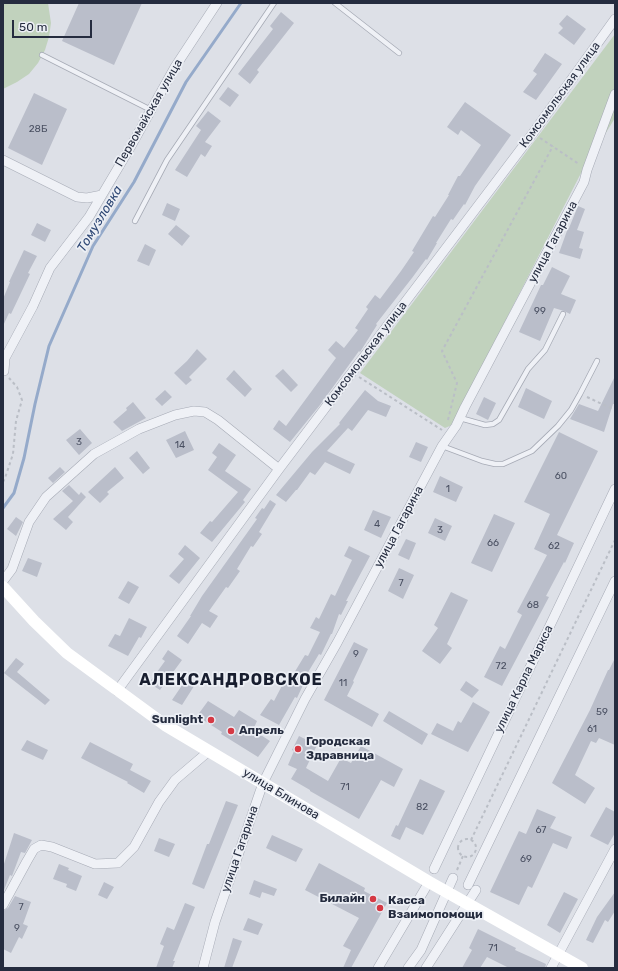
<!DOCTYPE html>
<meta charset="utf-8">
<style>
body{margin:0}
#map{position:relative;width:618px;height:971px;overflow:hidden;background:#dde0e7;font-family:Rubik,sans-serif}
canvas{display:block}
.frame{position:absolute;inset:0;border:4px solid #252c3f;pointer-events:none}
.scale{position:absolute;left:12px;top:20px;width:80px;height:18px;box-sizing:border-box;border:2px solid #252c3f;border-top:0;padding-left:5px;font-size:12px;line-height:14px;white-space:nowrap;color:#252c3f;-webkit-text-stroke:3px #eceff5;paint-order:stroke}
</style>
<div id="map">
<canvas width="618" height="971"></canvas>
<div class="frame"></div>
<div class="scale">50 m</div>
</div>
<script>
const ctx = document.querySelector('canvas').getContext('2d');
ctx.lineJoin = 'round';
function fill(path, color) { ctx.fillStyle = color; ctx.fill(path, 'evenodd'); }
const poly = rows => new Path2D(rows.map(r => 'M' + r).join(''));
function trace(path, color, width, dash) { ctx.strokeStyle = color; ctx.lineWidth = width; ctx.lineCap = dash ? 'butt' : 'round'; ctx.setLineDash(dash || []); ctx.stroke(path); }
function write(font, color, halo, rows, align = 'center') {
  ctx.font = font + ' Rubik,sans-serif'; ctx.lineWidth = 3.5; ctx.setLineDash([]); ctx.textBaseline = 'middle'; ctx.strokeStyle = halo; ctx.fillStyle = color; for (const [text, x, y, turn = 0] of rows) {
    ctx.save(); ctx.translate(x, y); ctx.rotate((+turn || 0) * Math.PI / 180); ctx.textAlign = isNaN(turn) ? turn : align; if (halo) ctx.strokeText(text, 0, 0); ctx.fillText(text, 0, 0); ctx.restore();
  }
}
fill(poly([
 [3,3,48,3,51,23,49,37,45,50,38,63,29,74,17,82,3,89],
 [615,34,615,118,580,175,452,425,445,428,360,373]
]), '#c1d2bd');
trace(poly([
 [3,508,14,493,24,458,35,404,49,346,93,246,134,182,186,82,241,3]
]), '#95aaca', 3);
fill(poly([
 [79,3,142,3,114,65,62,41],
 [281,12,294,23,257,70,259,72,250,84,238,74,273,29,270,26],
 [567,15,586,29,574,45,558,33,563,28,559,24],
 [545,53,562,64,536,100,523,92,537,74,533,71],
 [228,87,239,95,230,107,219,99],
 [34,93,67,109,42,165,8,148],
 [465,102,511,135,475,186,465,205,464,204,453,220,451,219,436,243,437,243,427,260,426,259,412,278,376,324,377,325,360,352,359,351,320,405,290,442,273,429,279,420,286,426,336,358,328,350,336,341,344,348,358,330,355,328,368,309,366,307,375,295,380,299,401,271,414,252,412,251,433,216,435,217,449,195,448,195,458,176,460,176,481,145,461,130,458,135,447,127],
 [208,111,221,121,205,142,212,146,205,157,201,154,187,177,175,170,201,130,196,126],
 [167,203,180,209,175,221,162,215],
 [578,206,585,209,577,230,584,232,579,248,583,249,580,259,559,253,568,228,569,228],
 [37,223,51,230,45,242,31,235],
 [176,225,190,236,182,246,168,234],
 [145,244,156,250,149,266,137,261],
 [24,250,37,256,28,273,30,274,11,314,9,313,3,326,3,299,10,282,9,282],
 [552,267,570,276,561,294,576,300,570,314,564,311,554,308,540,341,519,332,541,285,543,285],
 [197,349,207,359,189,377,192,380,186,385,174,373,187,361],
 [283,369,298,385,291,392,275,376],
 [234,370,252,389,245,397,226,379],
 [615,376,615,404,613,404,604,432,570,419,579,404,598,411],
 [526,388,552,401,544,419,518,407],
 [165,390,172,397,162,406,155,399],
 [365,390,378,401,391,406,386,417,368,410,352,431,348,428,327,451,355,464,350,474,325,462,315,475,310,472,297,490,296,490,286,502,276,495,312,452,340,424,339,423],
 [484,397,496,403,488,420,476,414],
 [133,402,146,418,122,431,113,422,127,410,126,408],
 [80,429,92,443,79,455,66,440],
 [185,431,194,450,176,458,166,440],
 [559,432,598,451,557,535,574,543,565,563,564,562,546,596,549,597,502,686,484,677,500,646,505,649,522,615,517,612,547,555,534,549,550,514,524,502],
 [416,442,428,447,421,462,409,457],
 [219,443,236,455,225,471,251,489,243,500,245,502,212,542,200,533,210,521,212,522,238,492,208,470,217,457,212,453],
 [137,451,150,468,143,474,129,458],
 [60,467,65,472,53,483,48,478],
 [115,467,124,478,107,492,109,494,100,503,88,492],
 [440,476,463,487,456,502,433,492],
 [69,485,79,495,81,492,86,497,68,517,73,522,66,530,53,519,73,501,62,491],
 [270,500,276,504,259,532,262,534,253,547,251,546,237,569,240,571,228,588,226,587,209,611,218,616,210,628,202,623,188,644,177,636,191,616,190,616,202,596,257,519,255,518,262,508,264,509],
 [373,510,391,517,381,538,364,530],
 [494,514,515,523,492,572,471,563],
 [16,517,23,522,16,536,7,529],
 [435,518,452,526,445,541,428,533],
 [406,539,416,543,409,560,398,555],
 [185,545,200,558,179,584,169,576,184,559,178,554],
 [349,546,370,556,346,601,348,601,341,615,339,614,332,634,331,634,321,655,319,654,301,684,303,685,297,698,295,697,279,725,260,715,271,699,274,701,287,676,291,678,305,655,308,656,320,632,310,628,316,617,319,619,331,594,335,596,352,560,344,556],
 [28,558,42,563,37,577,22,571],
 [399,568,414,575,403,599,388,591],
 [128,581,139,587,129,604,118,598],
 [451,592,468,600,447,644,452,648,440,664,422,651,438,628,434,625],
 [129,618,147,627,141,638,139,637,128,656,108,646,115,634,120,636],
 [354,642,368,649,353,681,354,682,347,696,379,714,372,727,324,700],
 [168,650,182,660,160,690,149,683,165,661,162,659],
 [16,658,24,664,17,672,50,700,45,705,4,673],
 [615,658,615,745,599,738,596,743,591,741,575,775,595,788,585,804,552,783,590,710,608,670,609,670],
 [187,678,196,683,182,705,172,700],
 [466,681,479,690,472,698,460,690],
 [208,701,234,717,239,710,257,721,253,730,270,741,258,757,221,734,222,732,197,716],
 [473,702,490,712,468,752,431,734,437,723,453,731,458,721,461,723],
 [389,711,428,734,422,745,383,721],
 [299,736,317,745,306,768,328,781,341,758,351,763,361,746,403,769,394,787,381,780,359,819,310,791,310,790,291,779,297,769,288,765,294,751,292,750],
 [27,740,48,750,43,760,21,750],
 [90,742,133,764,130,770,151,781,144,793,127,783,128,782,81,758],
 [420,779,445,791,423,835,406,827,400,840,391,836,396,825,398,826],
 [226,801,238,805,204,889,192,884,207,844,209,844],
 [606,807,615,812,615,833,608,845,590,836],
 [537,809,556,817,550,828,572,837,567,849,553,843,532,888,528,886,519,905,490,892,519,831,526,834],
 [14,833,32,840,25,853,21,852,12,876,10,875,4,890,3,890,3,867],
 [272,835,303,849,296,862,266,848],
 [159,838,175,844,169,857,154,851],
 [319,863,365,888,364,891,387,903,351,968,343,968,351,950,343,946,359,918,305,890],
 [59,864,69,868,68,870,82,876,76,891,66,887,67,884,53,879],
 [254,880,277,889,274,896,262,892,260,898,249,894],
 [104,882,114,887,107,899,98,895],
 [564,892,578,899,560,933,547,925],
 [615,892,615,911,608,922,605,920,593,943,586,940,597,917],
 [15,896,31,902,23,924,28,926,22,939,19,937,11,953,3,949,3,911,8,908],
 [185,903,195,907,173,961,175,961,172,968,156,968,164,946,160,944,167,927,174,930],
 [248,918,263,924,258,935,243,930],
 [478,929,516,948,515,950,546,964,545,968,509,968,487,957,480,968,462,968,472,950,469,948],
 [233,938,242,941,232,968,224,968]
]), '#babeca');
const lane = poly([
 [335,3,399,53],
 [42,55,151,110],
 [135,221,167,160,274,3],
 [460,418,485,425,493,424,499,420,528,369,545,350,563,314],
 [442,446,482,461,495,464,503,464,532,451,558,426,571,410,580,394,597,361]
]);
const street = poly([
 [3,160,77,197,87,198,102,195],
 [4,371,5,358,33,306,50,268,89,217,131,146,175,67,217,3],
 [3,581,12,569,29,522,46,497,94,454,139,429,175,415,194,411,205,412,218,420,279,469],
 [117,691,279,469,533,133,615,19],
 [434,869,615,489],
 [468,885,615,581],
 [3,905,27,861,34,849,41,845,52,847,95,864,118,863,134,847,159,802,175,780,209,751],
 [203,968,215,922,263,783,305,699,337,643,442,446,456,426,465,407,584,182,587,170,615,94],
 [378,968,429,882],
 [408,968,421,950,453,878],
 [426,968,476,890],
 [551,968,615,849]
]);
trace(lane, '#a6aab5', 6);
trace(street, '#a6aab5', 10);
trace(poly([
 [540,138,579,164],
 [359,377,442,430],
 [587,397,615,410],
 [448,420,457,383,442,351,553,146],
 [3,482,5,478,13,454,16,421,22,400,17,387,9,378],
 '458 848a9 9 0 1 1 18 0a9 9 0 1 1-18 0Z',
 [471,840,615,540],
 [457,870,463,856]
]), '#babec6', 2, [3, 3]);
trace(lane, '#eff1f6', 4.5);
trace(street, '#eff1f6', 9);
trace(poly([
 [3,587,34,621,67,653,165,725,429,882,582,968]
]), '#fff', 12);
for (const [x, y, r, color] of [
 [211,720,4,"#d53944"],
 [231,731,4,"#d53944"],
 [298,749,4,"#d53944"],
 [373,899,4,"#d53944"],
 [380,908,4,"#d53944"]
]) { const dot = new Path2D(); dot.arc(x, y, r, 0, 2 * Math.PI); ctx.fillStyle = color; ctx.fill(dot); trace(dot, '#eceff5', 1.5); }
write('10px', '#4a5062', null, [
 ["28Б",38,129],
 ["99",540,311],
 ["3",79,442],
 ["14",180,445],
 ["60",561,476],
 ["1",448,489],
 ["4",377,524],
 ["3",440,530],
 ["66",493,543],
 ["62",554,546],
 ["7",401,583],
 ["68",533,605],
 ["9",356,654],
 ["72",501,666],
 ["11",343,683],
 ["59",602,712],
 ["61",592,729],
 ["71",345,787],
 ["82",422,807],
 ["67",541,830],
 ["69",526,859],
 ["7",21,907],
 ["9",17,928],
 ["71",493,948]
]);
write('12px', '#252c3f', '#eceff5', [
 ["Комсомольская улица",560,95,-54],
 ["Первомайская улица",149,113,-60],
 ["улица Гагарина",553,242,-62],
 ["Комсомольская улица",366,354,-53],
 ["улица Гагарина",399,527,-62],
 ["улица Карла Маркса",524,679,-64],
 ["улица Блинова",281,794,31],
 ["улица Гагарина",240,849,-71]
]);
write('bold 12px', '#252c3f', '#eceff5', [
 ["Sunlight",203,720,"right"],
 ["Апрель",239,731],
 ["Городская",306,742],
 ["Здравница",306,756],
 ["Билайн",365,899,"right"],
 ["Касса",388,901],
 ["Взаимопомощи",388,915]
], 'left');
write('italic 13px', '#2e4774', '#eceff5', [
 ["Томузловка",100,219,-59]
]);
ctx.letterSpacing = '1px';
write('bold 16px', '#181e2f', '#eceff5', [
 ["АЛЕКСАНДРОВСКОЕ",231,680]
]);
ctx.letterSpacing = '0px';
</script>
